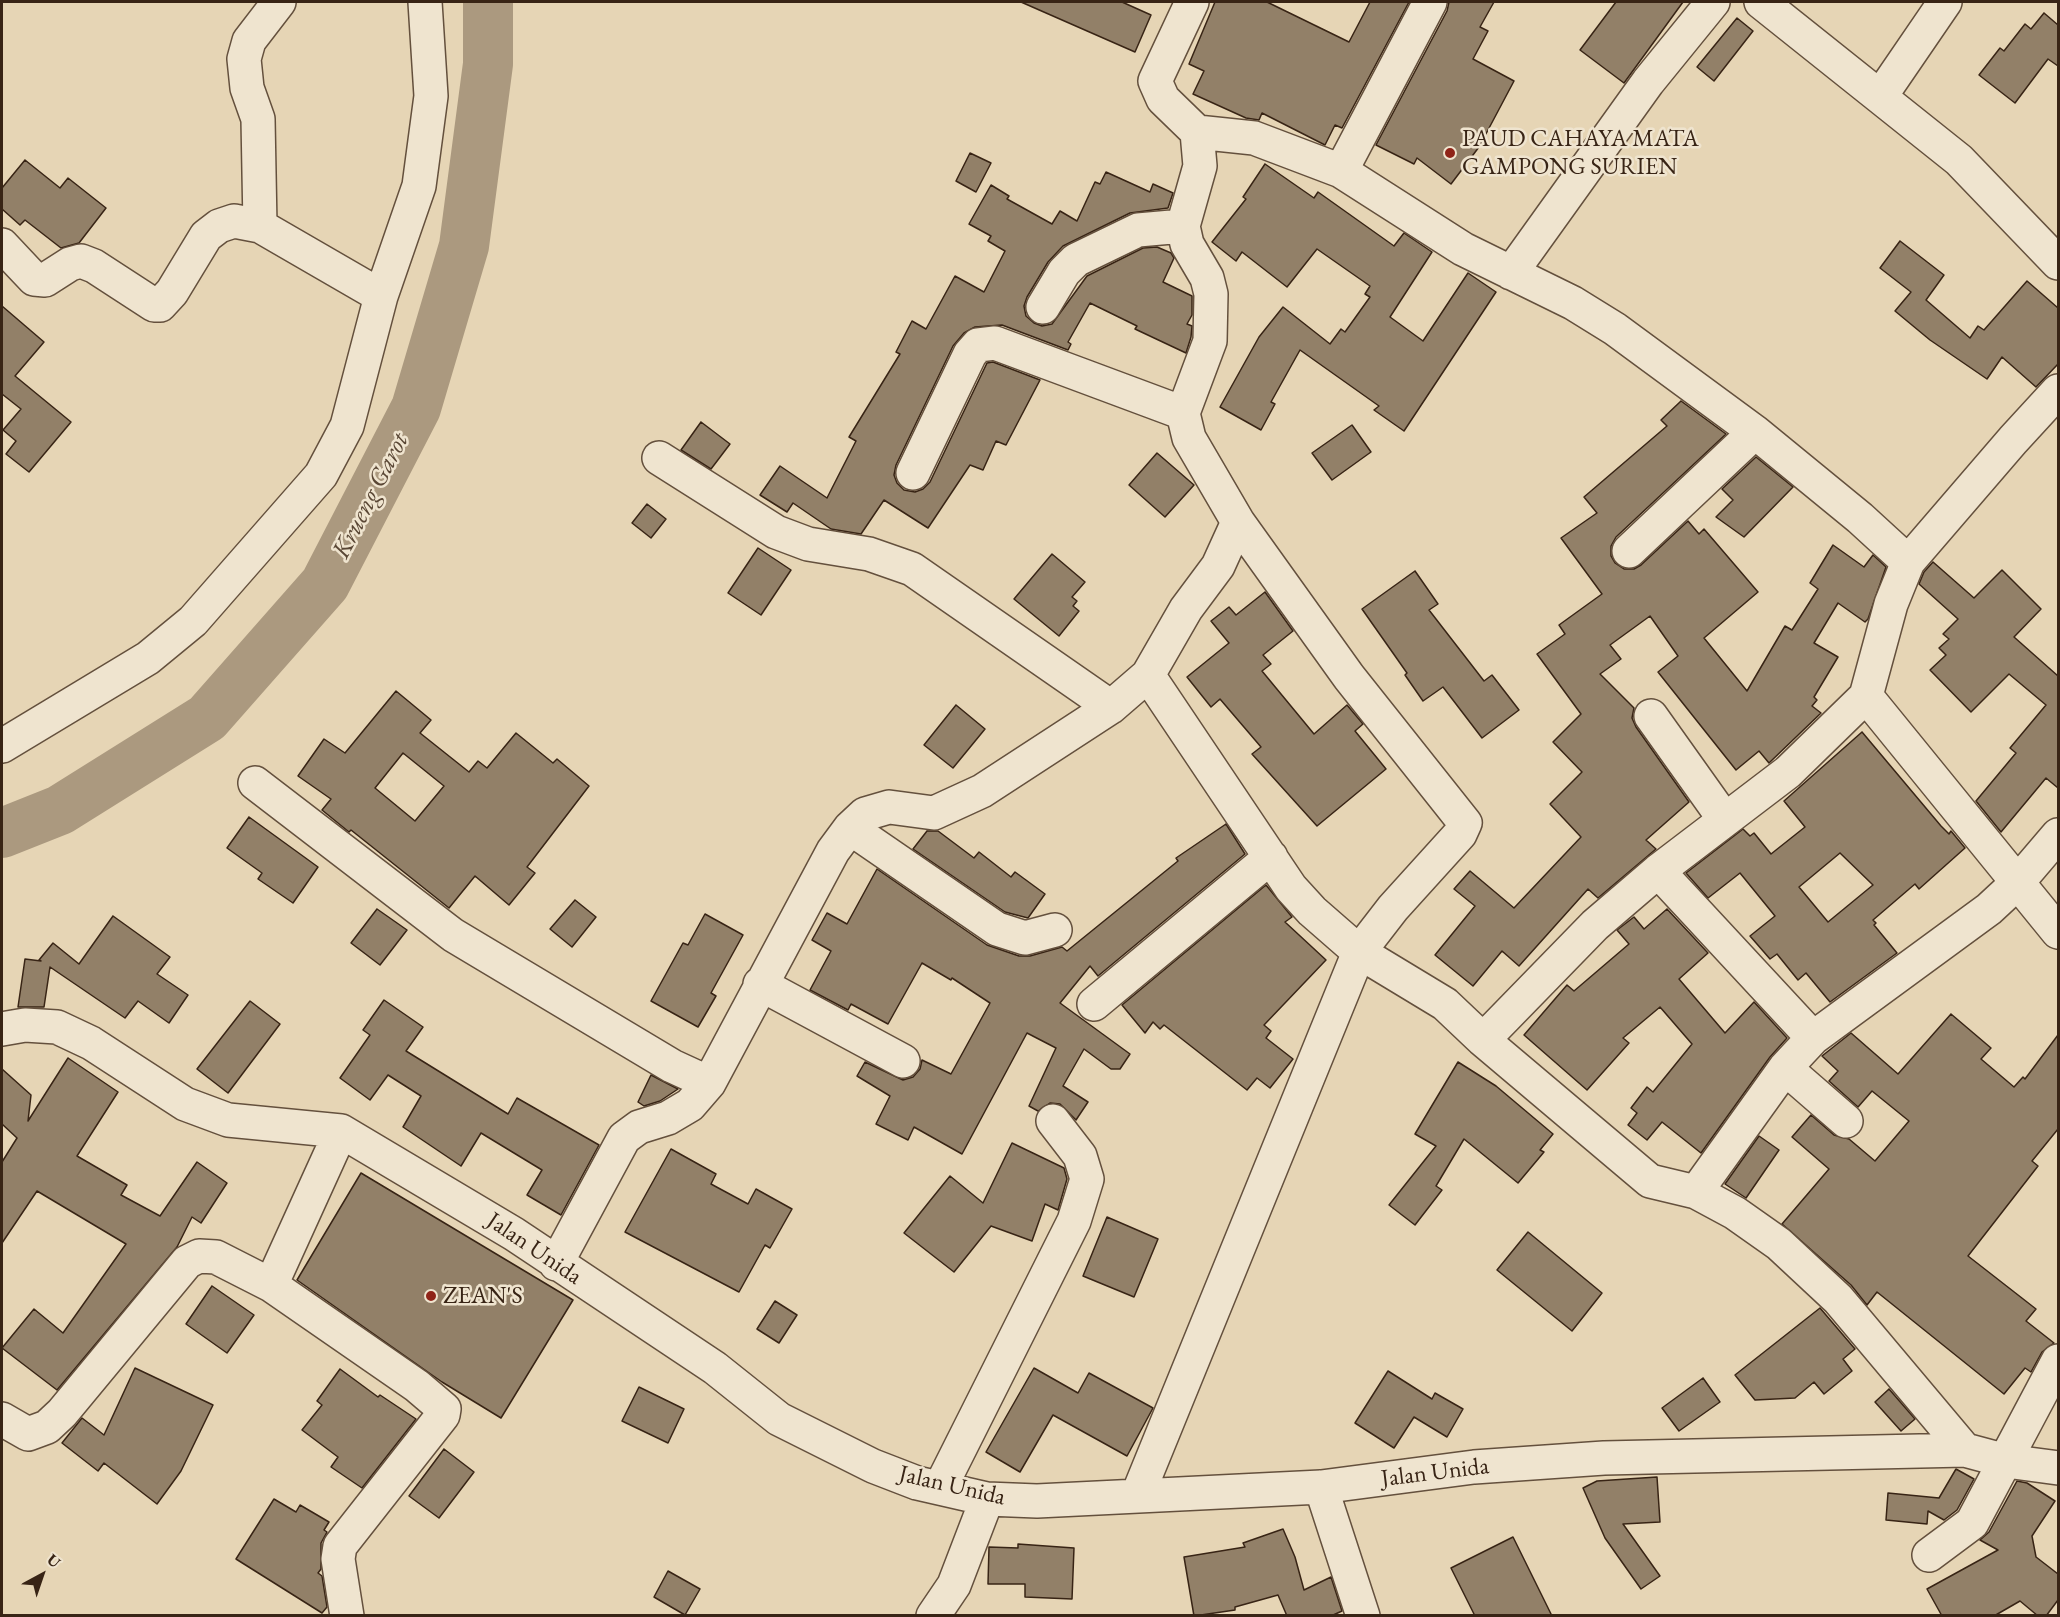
<!DOCTYPE html>
<style>
body{margin:0}
#map{position:relative;width:2060px;height:1617px;overflow:hidden;background:#e6d5b5;font-family:"EB Garamond",serif}
canvas{display:block}
.frame{position:absolute;inset:0;border:3px solid #382415;pointer-events:none}
.north{position:absolute;left:12px;top:1545px;width:60px;height:60px;-webkit-text-stroke:4px #efe4cf;paint-order:stroke;rotate:40deg;font-size:16px;font-weight:700;line-height:24px;text-align:center;color:#382415}
.north::after{content:'';display:block;margin:auto;width:21px;height:27px;background:#382415;clip-path:polygon(50% 0,100% 100%,50% 72%,0 100%)}
</style>
<div id="map">
<canvas width="2060" height="1617"></canvas>
<div class="frame"></div>
<div class="north">U</div>
</div>
<script>
const ctx = document.querySelector('canvas').getContext('2d');
ctx.lineJoin = 'round';
const poly = rows => new Path2D(rows.map(r => 'M' + r).join(''));
function trace(path, color, width, dash) { ctx.strokeStyle = color; ctx.lineWidth = width; ctx.lineCap = dash ? 'butt' : 'round'; ctx.setLineDash(dash || []); ctx.stroke(path); }
function fill(path, color) { ctx.fillStyle = color; ctx.fill(path, 'evenodd'); }
function write(font, color, halo, rows, align = 'center') {
  ctx.font = font + ' "EB Garamond",serif'; ctx.lineWidth = 5; ctx.setLineDash([]); ctx.textBaseline = 'middle'; ctx.strokeStyle = halo; ctx.fillStyle = color; for (const [text, x, y, turn = 0] of rows) {
    ctx.save(); ctx.translate(x, y); ctx.rotate((+turn || 0) * Math.PI / 180); ctx.textAlign = isNaN(turn) ? turn : align; if (halo) ctx.strokeText(text, 0, 0); ctx.fillText(text, 0, 0); ctx.restore();
  }
}
trace(poly([
 [2,833,60,810,207,718,325,584,416,408,464,246,488,64,488,2]
]), '#ab997f', 50);
const building = poly([
 [1021,2,1122,2,1151,15,1135,52,1021,2],
 [1215,2,1267,2,1349,42,1370,2,1409,2,1342,128,1335,125,1325,145,1262,113,1259,120,1246,118,1193,94,1204,71,1189,64,1215,2],
 [1449,2,1494,2,1480,27,1488,31,1473,59,1514,81,1479,147,1451,184,1417,158,1414,164,1376,145,1447,11,1449,2],
 [1616,2,1683,2,1624,83,1580,50,1616,2],
 [2044,13,2058,25,2058,66,2048,59,2015,103,1979,75,2000,48,2004,51,2025,24,2031,29,2044,13],
 [1737,18,1753,31,1714,81,1697,67,1737,18],
 [970,153,991,163,976,192,956,181,970,153],
 [25,160,60,188,68,178,106,208,79,243,61,248,25,220,20,225,2,209,2,188,25,160],
 [1265,164,1314,198,1318,192,1394,246,1404,233,1432,252,1390,317,1423,341,1468,273,1496,292,1404,431,1374,410,1379,406,1300,350,1271,402,1275,404,1261,430,1220,407,1259,337,1283,307,1330,344,1341,329,1345,332,1370,297,1365,294,1370,286,1317,249,1287,287,1242,252,1236,261,1212,242,1246,199,1243,197,1265,164],
 [1106,172,1150,192,1153,184,1173,193,1168,208,1130,213,1063,246,1048,262,1027,297,1024,306,1026,316,1034,323,1042,326,1052,324,1087,276,1143,248,1157,247,1171,253,1174,258,1163,282,1192,296,1192,315,1187,324,1192,326,1191,337,1186,353,1135,329,1137,326,1090,303,1068,342,1071,344,1068,350,1002,325,975,327,964,333,953,346,896,465,894,475,897,483,904,490,915,492,923,489,930,482,987,363,993,362,1040,380,1006,445,996,441,983,470,970,465,928,528,884,500,861,534,831,529,793,503,787,512,760,495,780,466,827,498,856,441,849,437,900,354,896,352,912,321,926,329,955,276,984,292,1005,251,988,241,991,236,969,224,991,185,1009,196,1007,199,1052,224,1060,211,1077,221,1095,182,1100,184,1106,172],
 [1900,241,1944,275,1926,300,1970,338,1978,326,1984,330,2027,281,2058,308,2058,364,2036,387,2002,357,1987,379,1930,340,1895,311,1911,292,1880,268,1900,241],
 [2,306,44,342,15,376,71,422,29,472,6,454,16,441,3,430,21,409,2,394,2,306],
 [1681,401,1726,434,1616,537,1611,546,1611,556,1615,563,1624,569,1634,569,1641,565,1688,521,1699,534,1704,529,1758,592,1704,638,1747,691,1785,626,1792,630,1818,589,1810,583,1833,545,1864,567,1873,555,1886,567,1868,619,1865,622,1838,603,1814,643,1838,657,1814,697,1817,700,1812,706,1821,713,1769,763,1759,751,1736,770,1658,672,1678,656,1650,616,1610,645,1621,659,1600,674,1634,708,1632,718,1636,727,1689,802,1646,840,1656,849,1598,898,1588,889,1519,966,1502,951,1473,986,1435,955,1475,906,1454,889,1470,871,1514,908,1581,837,1550,804,1582,772,1553,742,1581,714,1537,654,1565,634,1559,625,1602,594,1561,538,1597,513,1584,497,1667,426,1661,420,1681,401],
 [701,422,730,444,711,469,681,450,701,422],
 [1352,425,1371,452,1332,480,1312,453,1352,425],
 [1157,453,1194,485,1165,517,1129,485,1157,453],
 [1756,457,1793,487,1744,537,1716,517,1733,500,1722,489,1756,457],
 [647,504,666,519,651,538,632,523,647,504],
 [758,548,791,570,761,615,728,593,758,548],
 [1052,554,1085,582,1072,597,1077,601,1073,606,1079,611,1059,636,1014,599,1052,554],
 [1933,562,1974,598,2002,570,2041,609,2014,637,2058,676,2058,788,2046,778,2001,832,1976,801,2016,753,2010,748,2046,705,2009,674,1971,712,1930,670,1946,655,1939,648,1949,639,1943,634,1958,619,1919,584,1924,572,1933,562],
 [1415,571,1438,604,1429,610,1484,681,1492,675,1519,710,1482,738,1443,687,1423,701,1405,675,1407,673,1362,609,1415,571],
 [1265,592,1293,631,1263,655,1271,664,1262,671,1314,734,1347,705,1363,724,1355,731,1386,769,1317,826,1252,754,1261,747,1220,699,1211,707,1187,677,1229,643,1211,621,1229,607,1236,615,1265,592],
 [396,691,431,720,420,733,469,772,478,761,487,768,516,733,553,763,557,759,589,786,527,867,535,873,509,905,475,876,449,908,351,830,349,832,322,810,331,799,298,776,324,739,345,753,396,691],
 [403,753,444,786,415,821,375,788,403,753],
 [956,705,985,729,953,768,924,745,956,705],
 [1862,732,1941,826,1949,834,1951,831,1965,848,1919,889,1915,884,1873,920,1876,923,1874,925,1897,953,1830,1002,1806,973,1798,980,1777,954,1770,959,1750,936,1775,916,1740,873,1708,898,1686,873,1743,829,1750,836,1754,833,1771,854,1805,827,1784,801,1862,732],
 [1840,853,1873,885,1828,922,1799,887,1840,853],
 [249,817,318,867,293,903,258,879,262,873,227,848,249,817],
 [1226,824,1245,854,1098,976,1090,966,1060,1003,1130,1054,1120,1069,1111,1069,1084,1049,1063,1086,1088,1102,1076,1120,1060,1104,1050,1103,1038,1111,1029,1106,1056,1048,1027,1033,962,1154,914,1127,908,1140,876,1124,890,1096,857,1076,865,1062,903,1080,913,1077,920,1069,922,1060,951,1074,990,1003,952,978,951,980,922,963,888,1024,851,1004,848,1010,810,990,831,951,812,940,827,913,847,924,877,869,987,945,1019,956,1030,956,1062,947,1067,951,1178,861,1176,858,1226,824],
 [927,831,938,831,974,858,979,852,1011,877,1015,872,1045,894,1028,918,1005,912,913,849,927,831],
 [1266,885,1292,917,1285,922,1326,960,1264,1025,1271,1031,1266,1038,1293,1059,1270,1088,1257,1078,1247,1090,1164,1025,1160,1029,1153,1022,1145,1033,1122,1005,1266,885],
 [575,900,596,917,572,947,550,929,575,900],
 [377,909,407,930,380,965,351,943,377,909],
 [1667,909,1708,953,1679,979,1725,1033,1754,1002,1787,1038,1770,1057,1701,1153,1662,1122,1647,1140,1628,1125,1637,1113,1631,1108,1647,1087,1653,1092,1692,1044,1660,1007,1623,1038,1629,1043,1587,1090,1524,1035,1567,985,1574,991,1629,944,1617,930,1634,917,1644,929,1667,909],
 [705,914,743,935,711,993,716,996,698,1027,651,1001,683,943,688,945,705,914],
 [113,916,170,957,157,974,188,995,169,1023,138,1001,125,1018,50,967,44,1007,18,1007,25,959,41,961,39,960,53,943,79,964,113,916],
 [384,1000,423,1027,406,1051,508,1114,517,1098,599,1145,561,1215,527,1195,542,1170,481,1133,461,1166,403,1127,421,1096,388,1075,370,1100,340,1078,370,1035,363,1030,384,1000],
 [250,1001,280,1024,228,1093,197,1069,250,1001],
 [1951,1014,1991,1048,1981,1059,2014,1087,2023,1077,2025,1079,2058,1035,2058,1129,2032,1161,2038,1166,1968,1256,2036,1309,2026,1321,2054,1343,2042,1352,2031,1372,2025,1368,2004,1394,1877,1292,1867,1305,1851,1285,1782,1224,1829,1169,1792,1137,1811,1115,1834,1135,1849,1139,1875,1161,1909,1121,1872,1091,1858,1107,1829,1081,1838,1071,1822,1056,1851,1033,1898,1074,1951,1014],
 [68,1058,118,1092,77,1156,127,1185,121,1195,160,1216,197,1162,227,1183,201,1223,192,1217,177,1247,57,1390,2,1348,34,1309,63,1333,126,1244,37,1191,2,1243,2,1162,17,1138,2,1124,2,1069,31,1095,28,1121,68,1058],
 [1458,1062,1496,1086,1553,1134,1540,1150,1544,1152,1518,1183,1464,1139,1436,1186,1442,1190,1415,1225,1389,1205,1436,1146,1415,1134,1458,1062],
 [651,1075,678,1089,660,1101,644,1106,638,1102,651,1075],
 [1759,1136,1779,1150,1746,1198,1725,1184,1759,1136],
 [1012,1143,1064,1168,1067,1179,1058,1210,1045,1204,1032,1241,991,1226,954,1272,904,1233,950,1176,983,1203,1012,1143],
 [671,1149,716,1174,711,1184,748,1204,756,1189,792,1209,770,1248,765,1245,739,1292,625,1232,671,1149],
 [361,1173,573,1300,501,1418,442,1382,297,1280,361,1173],
 [1107,1217,1158,1239,1134,1297,1083,1276,1107,1217],
 [1528,1232,1602,1293,1572,1331,1497,1270,1528,1232],
 [212,1286,254,1315,227,1353,186,1324,212,1286],
 [775,1301,797,1315,779,1343,757,1329,775,1301],
 [1820,1308,1855,1349,1843,1359,1852,1371,1824,1394,1814,1382,1795,1398,1755,1400,1735,1375,1820,1308],
 [135,1368,213,1405,181,1471,157,1504,104,1463,98,1471,62,1443,82,1418,104,1435,135,1368],
 [1034,1368,1078,1393,1089,1373,1153,1408,1127,1456,1053,1415,1020,1472,986,1452,1034,1368],
 [340,1369,378,1397,380,1395,416,1419,362,1488,331,1467,338,1457,302,1430,322,1405,317,1401,340,1369],
 [1388,1371,1432,1399,1435,1393,1463,1409,1447,1437,1414,1417,1394,1448,1355,1423,1388,1371],
 [1703,1378,1720,1402,1679,1431,1662,1408,1703,1378],
 [639,1387,684,1409,668,1443,622,1421,639,1387],
 [1889,1389,1915,1419,1901,1431,1875,1402,1889,1389],
 [444,1449,474,1472,439,1518,409,1496,444,1449],
 [1956,1469,1974,1479,1957,1510,1944,1520,1928,1511,1927,1524,1886,1520,1888,1493,1939,1498,1956,1469],
 [1657,1477,1660,1522,1623,1524,1660,1576,1641,1589,1605,1538,1583,1488,1597,1481,1657,1477],
 [2017,1481,2027,1483,2055,1501,2032,1536,2036,1557,2058,1574,2058,1600,2046,1616,2038,1616,2020,1601,1994,1616,1942,1616,1927,1589,1998,1550,1980,1540,1989,1532,2017,1481],
 [274,1499,296,1512,300,1505,329,1522,324,1530,327,1532,321,1543,321,1569,318,1573,322,1576,327,1607,322,1613,236,1559,274,1499],
 [1283,1529,1295,1557,1304,1590,1331,1577,1342,1611,1331,1616,1287,1616,1278,1595,1235,1607,1235,1610,1194,1616,1184,1557,1245,1547,1243,1543,1283,1529],
 [1513,1537,1552,1616,1475,1616,1451,1568,1513,1537],
 [1018,1544,1074,1548,1072,1599,1025,1597,1025,1584,988,1584,989,1547,1018,1548,1018,1544],
 [668,1571,700,1589,685,1615,654,1597,668,1571]
]);
fill(building, '#928068');
trace(building, '#382415', 1.5);
const minor = poly([
 [1192,2,1155,81,1163,99,1197,132,1200,166,1183,226,1187,244,1207,278,1211,294,1210,341,1183,413,1189,438,1238,522,1218,566,1186,609,1148,675,1291,888,1312,911,1359,952,1445,1004,1483,1040,1650,1181,1696,1192,1735,1213,1779,1244,1838,1299,1965,1450],
 [1761,2,1959,160,2058,263],
 [1880,97,1945,2],
 [1197,132,1254,138,1341,171,1463,249,1573,303,1615,329,1755,432,1860,518,1908,562],
 [1341,171,1430,2],
 [260,226,258,119,247,88,244,59,249,41,279,2],
 [2,245,34,279,45,280,70,264,81,261,94,266,154,305,160,305,172,292,206,236,219,226,234,221,260,226,381,296],
 [1511,273,1648,82,1713,2],
 [1043,307,1064,272,1076,260,1138,230,1183,226],
 [659,458,776,532,808,544,869,554,912,569,1111,707],
 [913,473,970,354,978,345,995,343,1183,413],
 [1629,551,1755,432],
 [1866,696,2058,932],
 [1651,716,1725,820],
 [2,746,148,658,193,621,321,475,347,426,381,296,419,186,431,96,425,2],
 [255,783,453,935,672,1066,709,1083],
 [850,828,997,929,1025,938,1055,930],
 [1658,871,1813,1038],
 [760,984,903,1061],
 [1094,1004,1271,857],
 [2,1029,25,1025,57,1027,91,1043,185,1104,228,1120,341,1131,514,1234,715,1368,779,1419,873,1466,917,1483,987,1499,1037,1501,1321,1487,1474,1467,1604,1458,1965,1450,2006,1461,2058,1468],
 [1483,1040,1595,925,1658,871,1788,772,1866,696,1891,604,1908,562,2013,440,2058,391],
 [1785,1068,1846,1121],
 [341,1131,271,1285,417,1386,444,1409,443,1415,340,1546,338,1559,347,1616],
 [1696,1192,1785,1068,1813,1038,1989,909,2017,883,2058,835],
 [556,1264,624,1138,639,1127,668,1118,690,1105,709,1083,833,851,850,828,865,814,889,807,934,813,982,791,1111,707,1148,675],
 [2,1419,28,1434,47,1427,62,1413,187,1262,199,1256,216,1257,271,1285],
 [1321,1487,1363,1616],
 [940,1488,1074,1221,1087,1179,1080,1156,1053,1121],
 [1138,1494,1359,952,1393,908,1460,834,1465,823,1349,677,1238,522],
 [1929,1555,1972,1523,2058,1361],
 [933,1616,954,1585,987,1499]
]);
trace(minor, '#64503d', 36);
trace(minor, '#efe4cf', 33);
for (const [x, y, r, color] of [
 [1450,153,6,"#8f2418"],
 [431,1296,6,"#8f2418"]
]) { const dot = new Path2D(); dot.arc(x, y, r, 0, 2 * Math.PI); ctx.fillStyle = color; ctx.fill(dot); trace(dot, '#efe4cf', 2); }
write('24px', '#382415', '#efe4cf', [
 ["PAUD CAHAYA MATA",1462,139],
 ["GAMPONG SURIEN",1462,167],
 ["ZEAN'S",443,1296]
], 'left');
write('24px', '#382415', '#efe4cf', [
 ["Jalan Unida",534,1249,34],
 ["Jalan Unida",1435,1473,-7],
 ["Jalan Unida",952,1486,13]
]);
write('italic 26px', '#5a4735', '#efe4cf', [
 ["Krueng Garot",371,496,-63]
]);
</script>
